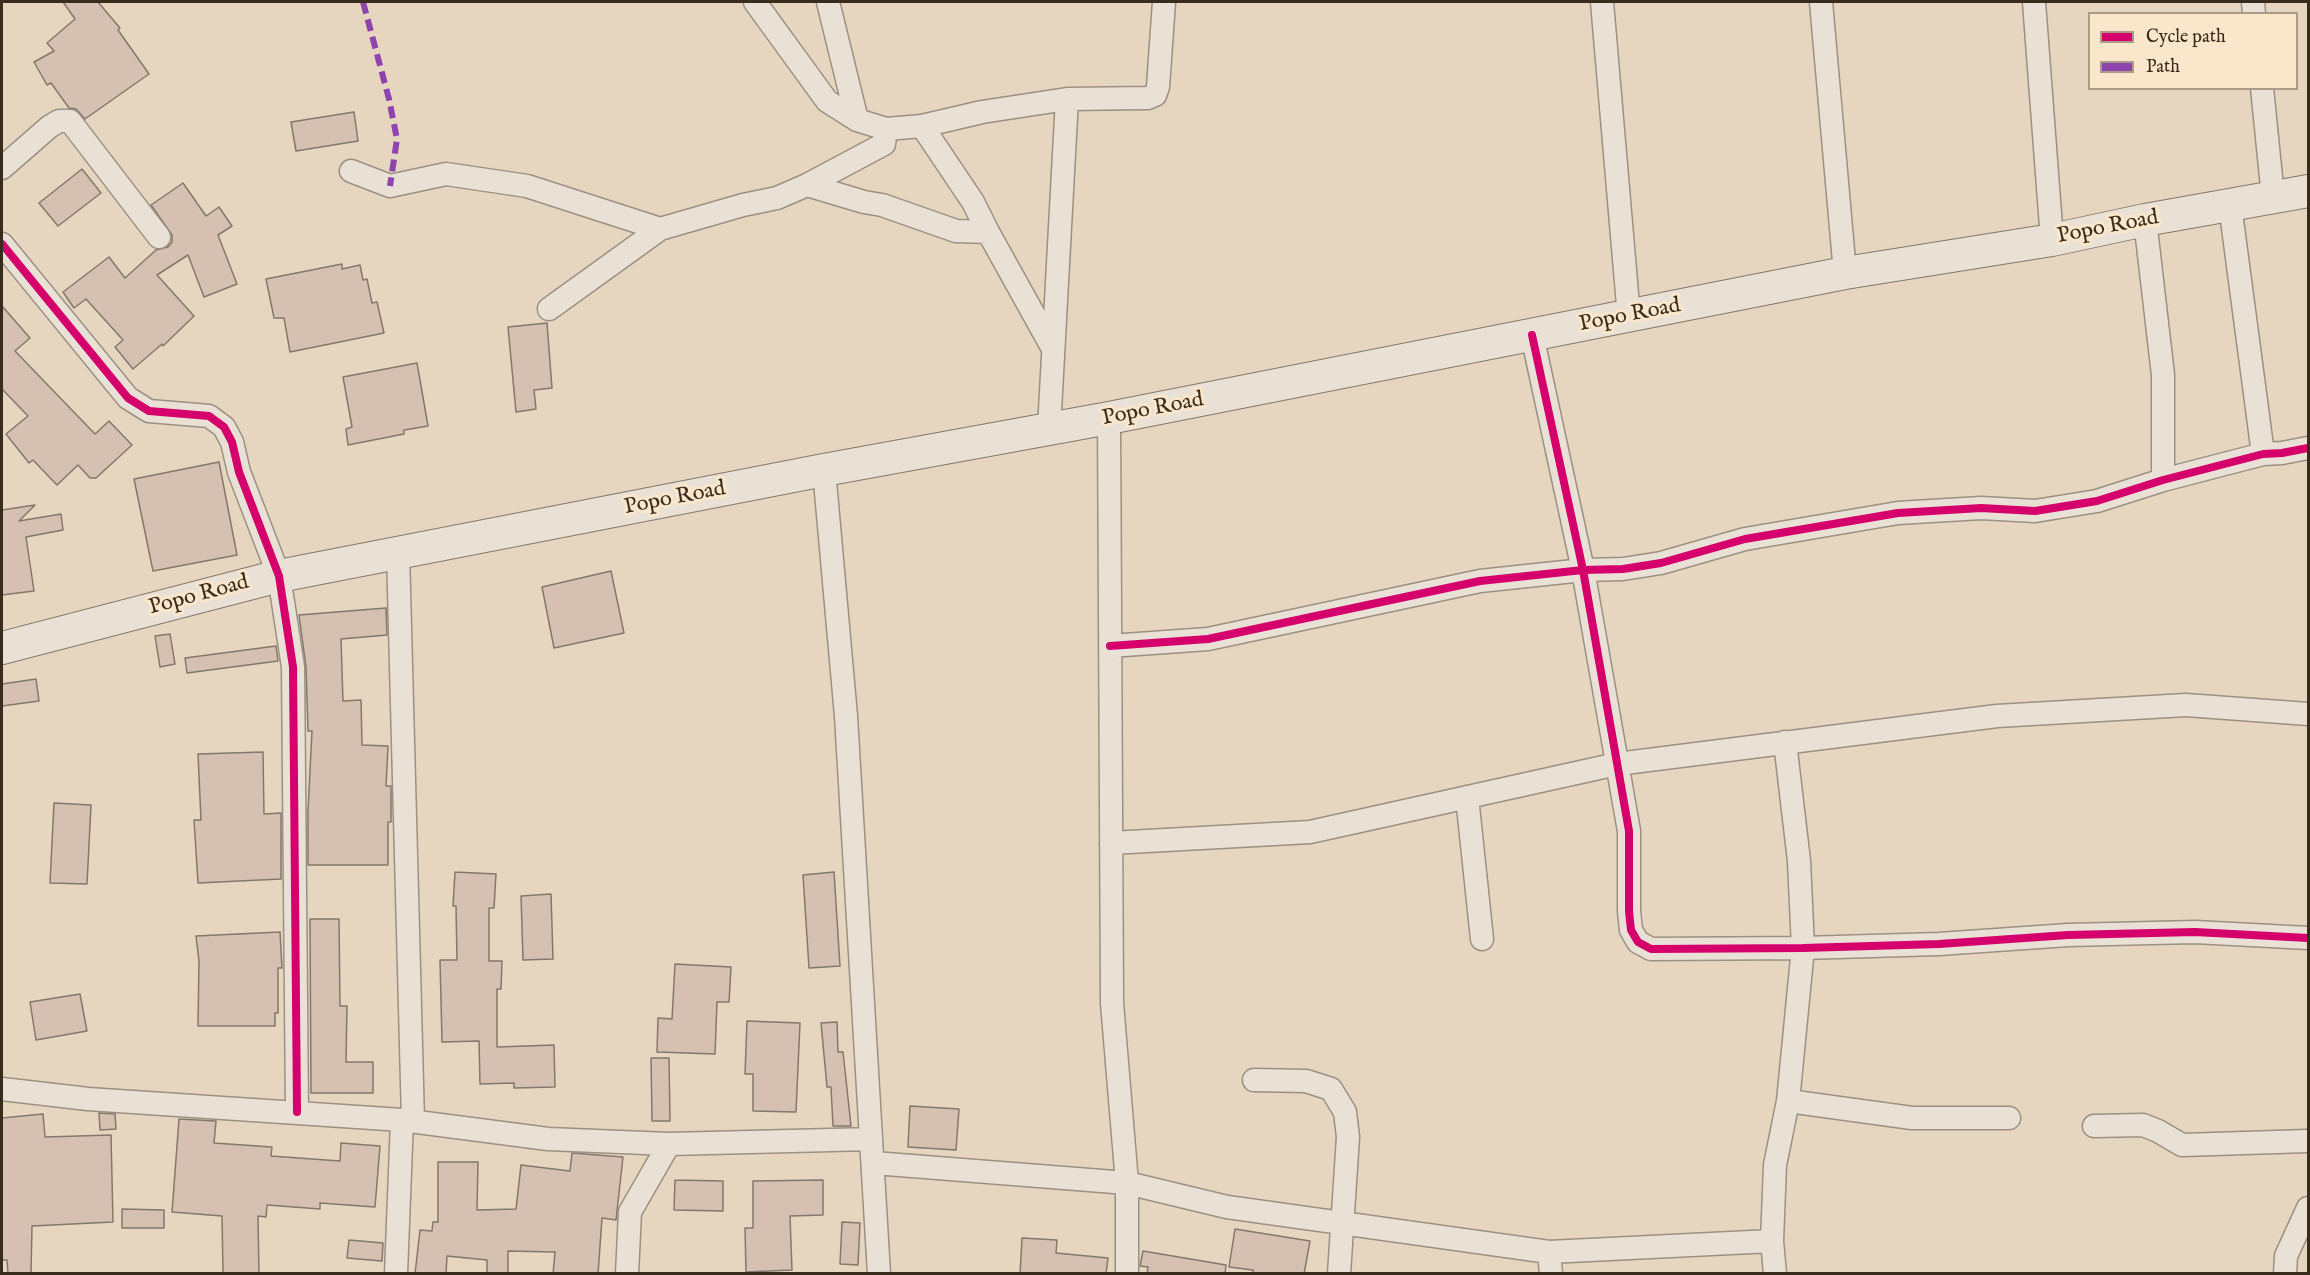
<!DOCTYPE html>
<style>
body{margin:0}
#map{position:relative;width:2310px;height:1275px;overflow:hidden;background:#e7d6bf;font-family:"IM FELL English",serif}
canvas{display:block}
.frame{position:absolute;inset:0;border:3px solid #3a2c1d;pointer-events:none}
.legend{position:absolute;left:2088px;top:12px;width:210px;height:78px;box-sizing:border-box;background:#fae6ca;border:2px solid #ad9c85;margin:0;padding:8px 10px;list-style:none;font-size:18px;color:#3a2c1d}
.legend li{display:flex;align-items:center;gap:12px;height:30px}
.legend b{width:30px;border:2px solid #ad9c85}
</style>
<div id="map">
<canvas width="2310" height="1275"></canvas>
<div class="frame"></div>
<ul class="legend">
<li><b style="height:8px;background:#d6006c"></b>Cycle path</li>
<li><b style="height:8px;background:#8e44ad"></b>Path</li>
</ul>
</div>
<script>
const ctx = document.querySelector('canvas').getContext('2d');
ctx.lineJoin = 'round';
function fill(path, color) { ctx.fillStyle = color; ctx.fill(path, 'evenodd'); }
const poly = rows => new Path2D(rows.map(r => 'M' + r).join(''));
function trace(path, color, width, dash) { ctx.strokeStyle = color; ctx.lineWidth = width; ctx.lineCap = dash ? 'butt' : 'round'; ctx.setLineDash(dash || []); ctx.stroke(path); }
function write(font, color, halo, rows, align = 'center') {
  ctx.font = font + ' "IM FELL English",serif'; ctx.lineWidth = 6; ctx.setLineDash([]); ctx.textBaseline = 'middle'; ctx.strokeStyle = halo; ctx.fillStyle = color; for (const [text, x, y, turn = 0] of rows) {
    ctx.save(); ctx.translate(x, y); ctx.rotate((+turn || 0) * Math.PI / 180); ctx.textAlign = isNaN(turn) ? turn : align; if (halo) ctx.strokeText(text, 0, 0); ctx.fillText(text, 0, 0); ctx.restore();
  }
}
const building = poly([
 [63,2,98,2,120,28,118,30,149,74,85,119,76,109,69,108,51,83,47,85,34,62,54,51,47,43,75,19,63,2],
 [354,112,358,141,296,151,291,122,354,112],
 [82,169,101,193,58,226,39,203,82,169],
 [183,183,206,216,219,207,232,226,218,235,237,284,204,297,188,255,157,275,194,316,163,346,162,344,133,369,115,347,123,340,86,299,74,308,63,292,109,257,125,278,156,250,168,247,172,242,172,235,151,205,183,183],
 [342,264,342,269,360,265,363,280,367,279,372,303,377,302,384,333,290,352,284,318,274,318,266,279,342,264],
 [2,306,30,338,15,351,95,434,109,421,132,445,96,478,90,478,78,465,57,485,33,460,29,463,6,434,28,416,2,389,2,306],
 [547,323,552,388,534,390,536,409,516,412,508,327,547,323],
 [417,363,428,426,404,430,404,434,348,445,346,429,352,427,343,377,417,363],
 [219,462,237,555,153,571,134,479,219,462],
 [35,505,19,521,61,514,63,530,26,537,34,591,2,595,2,510,35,505],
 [611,571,624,633,554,648,542,587,611,571],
 [386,608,387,635,341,639,343,701,361,700,362,745,388,746,386,786,391,786,391,822,388,822,388,865,308,865,308,811,312,731,308,731,306,667,299,615,386,608],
 [170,634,175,664,160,667,155,636,170,634],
 [276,646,278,661,187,673,185,658,276,646],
 [36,679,39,701,2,706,2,684,36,679],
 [263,752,264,814,281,813,281,879,198,883,194,820,201,820,198,754,263,752],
 [54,803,91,805,87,884,50,883,54,803],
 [455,872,496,874,494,908,489,908,489,961,502,961,501,989,497,989,497,1047,554,1045,555,1087,514,1088,514,1083,480,1084,479,1041,442,1042,440,960,457,960,456,906,453,906,455,872],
 [834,872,840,966,809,968,803,875,834,872],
 [551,894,553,959,523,960,521,896,551,894],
 [310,919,339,919,340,1006,347,1006,346,1062,373,1062,373,1093,311,1093,310,919],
 [280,932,282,968,278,968,278,1013,275,1013,275,1026,198,1026,199,961,196,936,280,932],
 [675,964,731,967,729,1002,717,1002,715,1054,657,1052,658,1018,672,1019,675,964],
 [80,994,87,1031,36,1040,30,1002,80,994],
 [747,1021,800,1023,796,1112,753,1111,753,1074,745,1074,747,1021],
 [837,1022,838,1052,843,1052,851,1126,833,1126,831,1087,827,1087,821,1023,837,1022],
 [651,1058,669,1058,670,1121,652,1121,651,1058],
 [910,1106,959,1109,956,1150,908,1147,910,1106],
 [99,1113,115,1114,116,1129,100,1130,99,1113],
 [43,1114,45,1137,111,1135,113,1222,32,1226,31,1274,8,1274,7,1260,2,1260,2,1118,43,1114],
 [179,1119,216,1121,214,1143,272,1147,271,1156,340,1161,341,1143,380,1146,375,1207,320,1203,320,1209,267,1205,266,1217,258,1216,259,1274,223,1274,222,1216,172,1212,179,1119],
 [572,1153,623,1157,616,1220,602,1218,598,1274,553,1274,555,1252,508,1251,508,1274,487,1274,487,1260,447,1256,446,1274,415,1274,420,1230,432,1231,433,1222,438,1222,438,1162,478,1162,477,1210,516,1209,521,1165,570,1171,572,1153],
 [675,1180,723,1181,723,1211,674,1210,675,1180],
 [823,1180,823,1215,790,1216,792,1270,746,1272,745,1228,753,1228,753,1181,823,1180],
 [122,1209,164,1210,164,1228,122,1228,122,1209],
 [842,1222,860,1223,858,1265,840,1264,842,1222],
 [1235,1229,1310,1241,1304,1274,1253,1274,1253,1270,1229,1267,1235,1229],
 [1022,1238,1057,1240,1056,1253,1108,1258,1106,1274,1020,1274,1022,1238],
 [349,1240,383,1243,382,1261,347,1258,349,1240],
 [1143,1251,1226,1265,1225,1274,1147,1274,1148,1267,1140,1266,1143,1251]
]);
fill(building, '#d5c0b2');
trace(building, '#83786b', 1.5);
const street = poly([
 [755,2,827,101,857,120,886,129,922,126,982,112,1067,99,1148,98,1155,95,1158,87,1164,2],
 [828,2,857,120],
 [1602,2,1629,317],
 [1821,2,1845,273],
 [2034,2,2052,240],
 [2253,2,2254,14],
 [2262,88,2273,197],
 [922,126,973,202,988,232,1053,349],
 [2,168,49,127,59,121,70,121,159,237],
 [351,171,390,186,446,174,527,186,660,229],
 [807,185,864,202,882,205,956,231,988,232],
 [2230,205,2263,454],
 [2145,220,2163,375,2163,480],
 [2,244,128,398,149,411,209,416,224,427,232,442,239,472,279,576,293,667,297,1112],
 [549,309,660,229,743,205,777,198,807,185,884,144,886,129],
 [1532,335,1583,570,1629,831,1629,911,1631,930,1638,942,1651,949,1803,948,1939,944,2068,935,2195,932,2308,938],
 [1109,418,1112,1003,1127,1183,1127,1274],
 [1049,429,1067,99],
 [824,470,846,716,879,1274],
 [398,552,413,1121],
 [1110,646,1208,639,1480,581,1583,570,1623,569,1661,563,1745,539,1898,513,1981,508,2035,511,2097,501,2163,480,2263,454,2282,453,2308,448],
 [1467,797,1482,939],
 [1111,843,1310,832,1617,764,1997,716,2186,705,2308,714],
 [1254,1080,1306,1081,1331,1089,1345,1112,1348,1137,1339,1274],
 [2,1089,88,1099,402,1120,548,1139,669,1144,871,1139],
 [1788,1101,1912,1118,2009,1118],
 [2094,1126,2143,1125,2158,1131,2182,1145,2308,1141],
 [874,1163,1127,1183,1227,1207,1549,1252,1772,1241],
 [1549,1252,1551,1274],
 [396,1274,402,1120],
 [627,1274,630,1212,669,1144],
 [1775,1274,1772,1241,1775,1165,1788,1101,1803,948,1799,861,1785,742],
 [2285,1274,2286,1256,2308,1208]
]);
const secondary = poly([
 [2,648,279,576,824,470,1109,418,1845,273,2052,240,2145,220,2308,191]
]);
trace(street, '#9b9081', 25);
trace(secondary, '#83786b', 34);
trace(street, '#eae1d6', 22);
trace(secondary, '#eae1d6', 32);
trace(poly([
 [363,2,389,99,397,139,390,186]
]), '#8e44ad', 6, [12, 6]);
trace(poly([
 [2,244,128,398,149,411,209,416,224,427,232,442,239,472,279,576,293,667,297,1112],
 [1532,335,1583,570,1629,831,1629,911,1631,930,1638,942,1651,949,1803,948,1939,944,2068,935,2195,932,2308,938],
 [1110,646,1208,639,1480,581,1583,570,1623,569,1661,563,1745,539,1898,513,1981,508,2035,511,2097,501,2163,480,2263,454,2282,453,2308,448]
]), '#d6006c', 8);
write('22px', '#3a2c1d', '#fae6ca', [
 ["Popo Road",2108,228,-11],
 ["Popo Road",1630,316,-11],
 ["Popo Road",1153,410,-11],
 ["Popo Road",675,499,-11],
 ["Popo Road",199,596,-15]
]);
</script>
